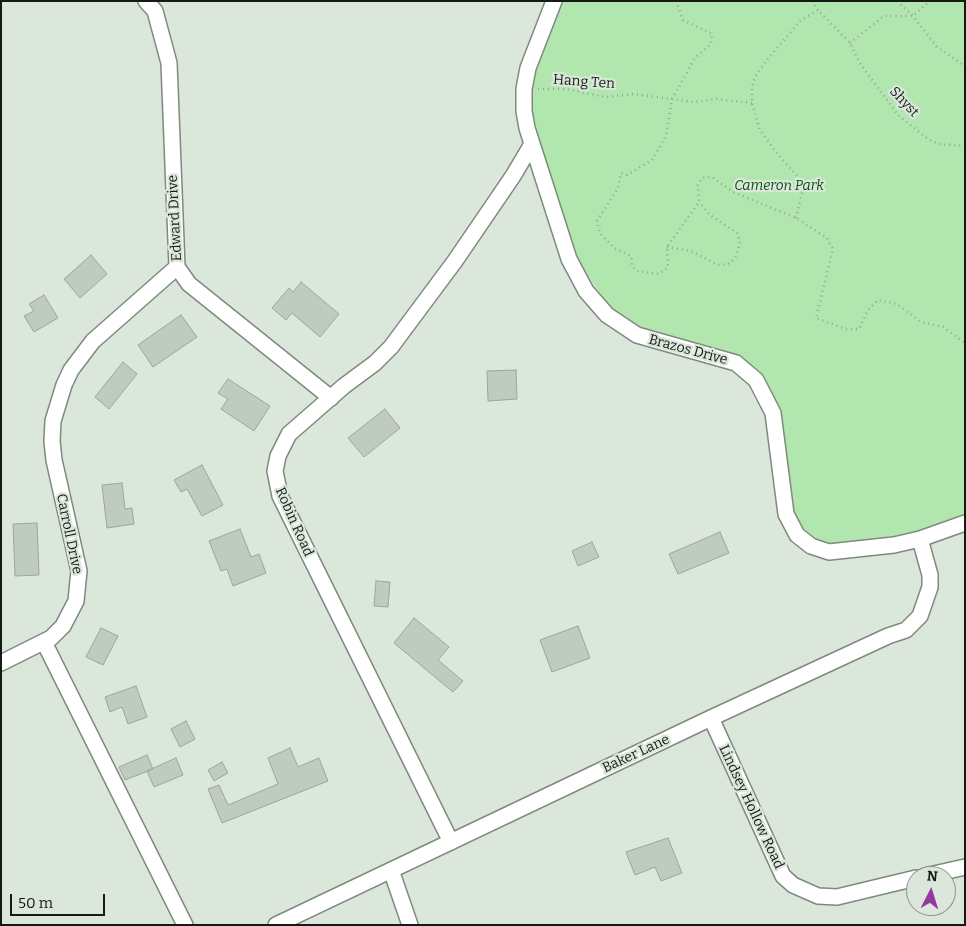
<!DOCTYPE html>
<style>
body{margin:0}
#map{position:relative;width:966px;height:926px;overflow:hidden;background:#dbe7da;font-family:Bitter,serif}
canvas{display:block}
.frame{position:absolute;inset:0;border:2px solid #161a16;pointer-events:none}
.north{position:absolute;left:906px;top:866px;width:50px;height:50px;box-sizing:border-box;background:#dbe7da;border:1px solid #8c958c;border-radius:50%;rotate:5deg;font-size:14px;font-weight:700;line-height:20px;text-align:center;color:#161a16}
.north::after{content:'';display:block;margin:auto;width:18px;height:22px;background:#9638a1;clip-path:polygon(50% 0,100% 100%,50% 72%,0 100%)}
.scale{position:absolute;left:10px;top:894px;width:95px;height:22px;box-sizing:border-box;border:2px solid #161a16;border-top:0;padding-left:6px;font-size:15px;line-height:18px;white-space:nowrap;color:#161a16;-webkit-text-stroke:4px #dbe7da;paint-order:stroke}
</style>
<div id="map">
<canvas width="966" height="926"></canvas>
<div class="frame"></div>
<div class="north">N</div>
<div class="scale">50 m</div>
</div>
<script>
const ctx = document.querySelector('canvas').getContext('2d');
ctx.lineJoin = 'round';
function fill(path, color) { ctx.fillStyle = color; ctx.fill(path, 'evenodd'); }
const poly = rows => new Path2D(rows.map(r => 'M' + r).join(''));
function trace(path, color, width, dash) { ctx.strokeStyle = color; ctx.lineWidth = width; ctx.lineCap = dash ? 'butt' : 'round'; ctx.setLineDash(dash || []); ctx.stroke(path); }
function write(font, color, halo, rows, align = 'center') {
  ctx.font = font + ' Bitter,serif'; ctx.lineWidth = 4.5; ctx.setLineDash([]); ctx.textBaseline = 'middle'; ctx.strokeStyle = halo; ctx.fillStyle = color; for (const [text, x, y, turn = 0] of rows) {
    ctx.save(); ctx.translate(x, y); ctx.rotate((+turn || 0) * Math.PI / 180); ctx.textAlign = isNaN(turn) ? turn : align; if (halo) ctx.strokeText(text, 0, 0); ctx.fillText(text, 0, 0); ctx.restore();
  }
}
fill(poly([
 [554,1,965,1,965,523,920,539,819,549,786,514,777,445,756,380,707,356,624,328,564,241,527,128,534,49]
]), '#b1e6ae');
const building = poly([
 [91,255,107,274,80,298,64,279,91,255],
 [301,282,339,314,320,337,292,313,286,320,272,308,289,288,293,292,301,282],
 [44,295,58,318,34,332,24,316,34,311,29,304,44,295],
 [181,315,197,337,153,367,138,345,181,315],
 [123,362,137,374,109,409,95,397,123,362],
 [516,370,517,399,488,401,487,371,516,370],
 [228,379,270,406,254,431,221,409,228,399,218,393,228,379],
 [385,409,400,428,364,457,348,438,385,409],
 [202,465,223,505,202,516,187,489,181,492,174,480,202,465],
 [122,483,125,509,132,508,134,524,107,528,102,485,122,483],
 [37,523,39,575,15,576,13,524,37,523],
 [240,529,251,557,259,554,266,573,233,586,227,569,221,571,209,541,240,529],
 [720,532,729,553,678,574,669,554,720,532],
 [592,542,599,557,578,566,572,551,592,542],
 [376,581,390,582,388,607,374,606,376,581],
 [414,618,449,647,438,660,463,681,453,692,394,643,414,618],
 [578,626,590,658,552,672,540,640,578,626],
 [101,628,118,636,103,665,86,657,101,628],
 [136,686,147,717,128,724,122,707,110,712,105,697,136,686],
 [186,721,195,739,180,747,171,729,186,721],
 [290,748,298,767,319,758,328,781,222,823,208,789,219,785,228,805,278,784,268,758,290,748],
 [147,755,153,769,125,780,119,767,147,755],
 [176,758,183,775,154,787,147,771,176,758],
 [222,762,228,773,214,781,208,770,222,762],
 [668,838,682,873,661,881,655,867,635,875,626,852,668,838]
]);
fill(building, '#bfcbbe');
trace(building, '#9ba69a', 1);
const minor = poly([
 [146,1,155,11,169,63,177,267,189,284,331,398],
 [554,1,528,68,524,89,524,111,527,128,569,259,586,291,607,315,637,335,736,363,756,380,773,413,786,514,797,535,811,546,829,552,894,545,920,539,965,523],
 [44,642,185,925],
 [1,663,51,638,63,626,76,601,79,571,54,460,52,441,53,421,64,385,71,370,93,341,177,267],
 [711,718,783,876,793,885,818,896,837,897,916,878],
 [451,842,280,496,275,471,278,456,289,434,344,386,375,363,391,347,455,261,513,176,532,144],
 [391,870,410,925],
 [925,876,965,867],
 [276,925,711,718,888,636,906,630,920,616,930,587,930,575,920,539]
]);
trace(minor, '#7f8a7e', 18);
trace(poly([
 [676,1,683,20,712,34,711,44,695,58,672,99,666,136,652,160,627,175,621,173,618,188,597,221,600,233,614,248,631,256,632,266,637,271,659,274,668,267,667,247,699,202,698,185,702,178,712,177,733,192,796,218,827,238,833,249,816,318,846,329,859,329,868,310,878,300,897,304,921,322,943,327,965,343],
 [812,1,818,10],
 [897,1,913,16,937,47,965,66],
 [850,43,884,16,913,16,930,1],
 [538,89,566,89,606,97,634,94,694,102,717,99,752,103],
 [796,218,803,189,801,180,779,156,760,130,752,103,752,87,755,77,766,61,801,20,818,10,850,43,859,62,898,115,928,139,939,144,965,146],
 [667,247,691,251,718,265,728,264,735,259,740,242,737,233,710,215,699,202]
]), '#99a298', 2.5, [1, 4]);
trace(minor, '#fff', 15);
write('14px', '#161a16', '#dbe7da', [
 ["Hang Ten",584,82,4],
 ["Shyst",904,102,47],
 ["Edward Drive",175,218,-93],
 ["Brazos Drive",688,350,15],
 ["Robin Road",294,522,66],
 ["Carroll Drive",69,534,78],
 ["Baker Lane",636,754,-25],
 ["Lindsey Hollow Road",751,807,65]
]);
write('italic 14px', '#09530d', '#dbe7da', [
 ["Cameron Park",779,186]
]);
</script>
